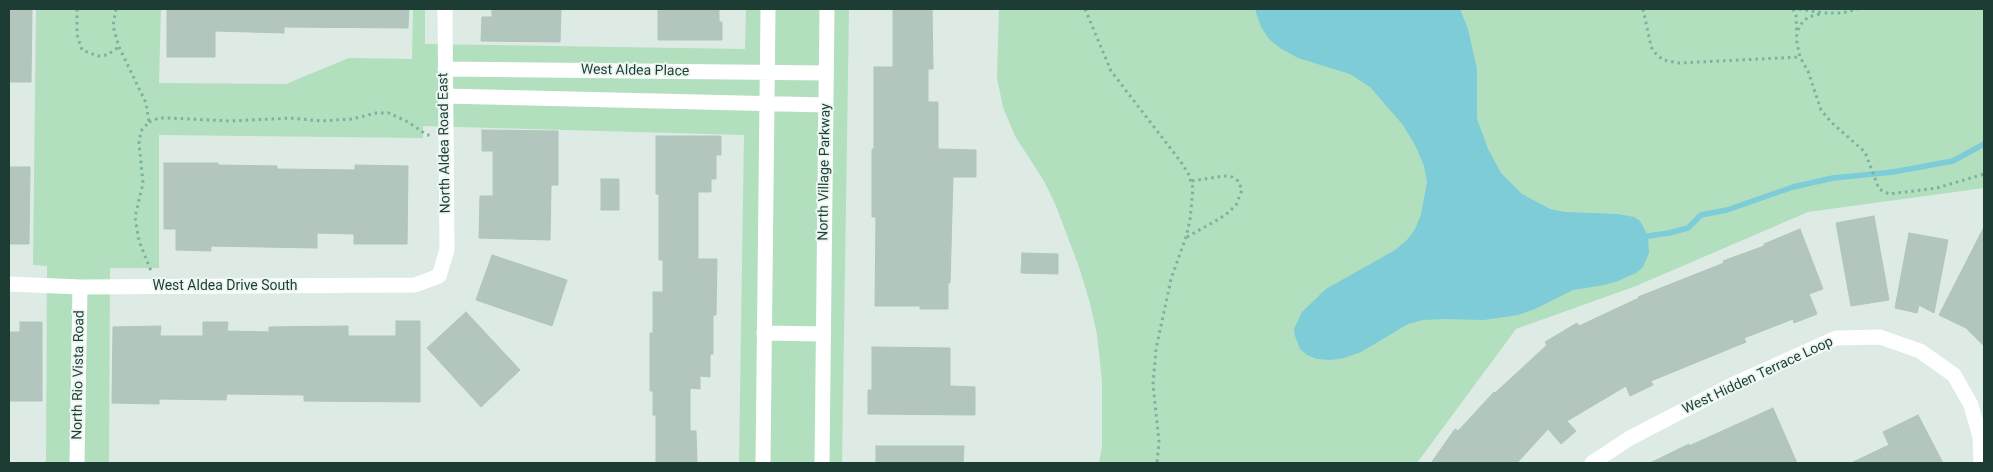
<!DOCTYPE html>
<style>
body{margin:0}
#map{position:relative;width:1993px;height:472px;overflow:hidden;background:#ddebe4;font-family:Roboto,sans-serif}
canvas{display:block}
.frame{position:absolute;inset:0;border:10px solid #1d3c33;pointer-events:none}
</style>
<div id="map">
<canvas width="1993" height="472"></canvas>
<div class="frame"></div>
</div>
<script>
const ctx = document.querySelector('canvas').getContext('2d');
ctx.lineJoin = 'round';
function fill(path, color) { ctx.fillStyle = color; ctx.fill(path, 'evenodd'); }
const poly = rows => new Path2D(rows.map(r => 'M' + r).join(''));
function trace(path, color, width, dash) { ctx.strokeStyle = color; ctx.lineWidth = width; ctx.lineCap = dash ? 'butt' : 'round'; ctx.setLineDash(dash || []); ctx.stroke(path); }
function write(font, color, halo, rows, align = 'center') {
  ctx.font = font + ' Roboto,sans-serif'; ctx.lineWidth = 4; ctx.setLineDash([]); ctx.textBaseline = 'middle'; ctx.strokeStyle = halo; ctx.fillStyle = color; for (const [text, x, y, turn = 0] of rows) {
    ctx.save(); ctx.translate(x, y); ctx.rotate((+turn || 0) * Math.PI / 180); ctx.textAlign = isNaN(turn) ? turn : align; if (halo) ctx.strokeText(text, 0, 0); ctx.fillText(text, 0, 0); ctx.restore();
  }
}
fill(poly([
 [36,9,161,9,159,83,286,84,349,58,412,59,413,9,425,9,425,44,745,49,746,9,849,9,842,463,739,463,744,135,423,126,423,138,159,135,159,268,110,268,109,463,46,463,47,266,33,265],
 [999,9,1984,9,1984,188,1808,212,1636,286,1516,329,1417,463,1099,463,1102,447,1102,381,1097,335,1090,303,1079,267,1056,206,1044,181,1015,136,1003,107,997,78]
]), '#b2dfbd');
fill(poly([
 [1255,9,1460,9,1468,29,1477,69,1477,119,1488,149,1501,173,1522,194,1550,209,1565,212,1618,214,1634,217,1640,221,1648,236,1649,253,1643,267,1636,273,1618,281,1604,285,1573,290,1535,309,1518,315,1484,320,1444,319,1423,320,1408,324,1361,352,1344,358,1331,360,1317,359,1307,355,1300,349,1295,336,1294,329,1302,312,1326,289,1395,250,1407,240,1415,229,1421,215,1427,182,1424,166,1416,147,1403,125,1370,87,1350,74,1298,58,1280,48,1269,39,1261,27]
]), '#7dccd8');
trace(poly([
 [1648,236,1669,233,1688,228,1701,215,1727,210,1793,187,1833,178,1893,172,1953,161,1984,144]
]), '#7dccd8', 5.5);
const building = poly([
 [167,9,409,9,408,28,284,27,284,33,215,31,215,57,167,57,167,9],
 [492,9,561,9,560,42,481,41,482,17,492,17,492,9],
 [658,9,719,9,719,22,722,22,722,40,658,40,658,9],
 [893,9,932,9,933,69,928,69,928,102,938,102,938,149,976,150,976,177,953,177,950,283,948,283,948,309,920,309,920,306,875,306,876,217,872,217,872,149,874,149,874,67,893,67,893,9],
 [9,10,32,10,31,82,9,82,9,10],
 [482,130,558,131,558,185,551,185,550,240,479,238,480,196,493,196,493,151,482,151,482,130],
 [656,136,721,136,721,155,716,155,716,179,711,179,711,192,698,192,698,259,717,259,716,315,713,315,713,354,710,354,710,377,700,376,700,389,690,388,690,431,696,431,697,463,656,463,656,415,653,415,653,391,650,391,650,333,653,333,653,292,663,292,663,260,659,260,659,194,656,194,656,136],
 [164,163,218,163,218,165,277,166,277,169,355,170,355,165,408,166,407,244,354,244,354,234,317,233,317,248,211,246,211,251,176,250,176,229,164,229,164,163],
 [9,167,30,167,29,244,9,244,9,167],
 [601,179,619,179,619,210,601,210,601,179],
 [1874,216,1889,300,1851,306,1836,223,1874,216],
 [1984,227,1984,346,1966,328,1939,315,1984,227],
 [1800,229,1823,289,1809,294,1817,314,1794,323,1793,319,1744,338,1746,342,1651,381,1653,385,1630,396,1626,386,1567,421,1576,431,1561,444,1548,429,1517,463,1431,463,1455,429,1458,431,1494,392,1495,393,1547,345,1545,342,1577,323,1579,326,1639,298,1638,297,1724,263,1723,261,1764,246,1764,244,1800,229],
 [1909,233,1948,240,1934,313,1919,305,1917,313,1895,308,1909,233],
 [1022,253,1058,254,1058,274,1021,273,1022,253],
 [492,255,567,280,552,326,476,300,492,255],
 [466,312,520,370,481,407,427,348,466,312],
 [396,321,420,321,420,402,304,401,304,395,227,394,226,400,159,399,159,404,112,403,113,327,161,326,160,336,203,336,203,322,228,322,227,331,269,332,269,327,348,326,348,336,396,336,396,321],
 [20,322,42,322,42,401,9,401,9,332,20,332,20,322],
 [872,347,950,348,950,386,975,387,975,415,868,414,868,390,872,390,872,347],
 [1773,408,1797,463,1650,463,1689,444,1689,446,1773,408],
 [1918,415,1943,463,1851,463,1889,445,1883,432,1918,415],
 [876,446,964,446,963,463,876,463,876,446]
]);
fill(building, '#b2c6bd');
trace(building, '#afc5bb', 1);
trace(poly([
 [77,9,77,35,82,50,98,56,107,55,119,47],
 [116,9,113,26,119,47,146,103,149,122,141,131,139,143,143,183,135,217,139,241,151,271],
 [1085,9,1111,71,1181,162,1188,173,1193,188,1190,220,1186,237,1171,279,1156,349,1153,384,1159,442,1157,463],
 [1643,9,1651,46,1653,51,1663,60,1679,63,1800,57],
 [1793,9,1796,15,1797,43,1800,57,1808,71,1821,110,1831,122,1865,152,1879,189,1889,194,1937,188,1984,174],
 [1799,9,1824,13,1842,13,1858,9],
 [1798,30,1800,25,1808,17,1820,14],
 [149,122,159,118,169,118,230,121,291,118,321,121,352,119,376,113,389,113,408,122,427,135,430,135],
 [1187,237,1219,219,1229,212,1236,205,1242,190,1238,181,1232,177,1224,176,1191,181]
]), '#79b29f', 3, [2.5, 4]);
trace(poly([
 [445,69,826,73],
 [445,96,826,105],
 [9,284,80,287,415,285,439,276,447,250,445,9],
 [764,333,823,334],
 [77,463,80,287],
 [763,463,768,9],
 [822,463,827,9],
 [1592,463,1630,438,1734,384,1836,338,1880,337,1920,351,1954,375,1971,405,1980,437,1981,463]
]), '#fff', 15);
write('14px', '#1d3c33', '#edf7f2', [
 ["West Aldea Place",635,71,1],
 ["North Aldea Road East",445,143,-91],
 ["North Village Parkway",825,172,-89],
 ["West Aldea Drive South",225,286],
 ["North Rio Vista Road",79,375,-89],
 ["West Hidden Terrace Loop",1758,376,-25]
]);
</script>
